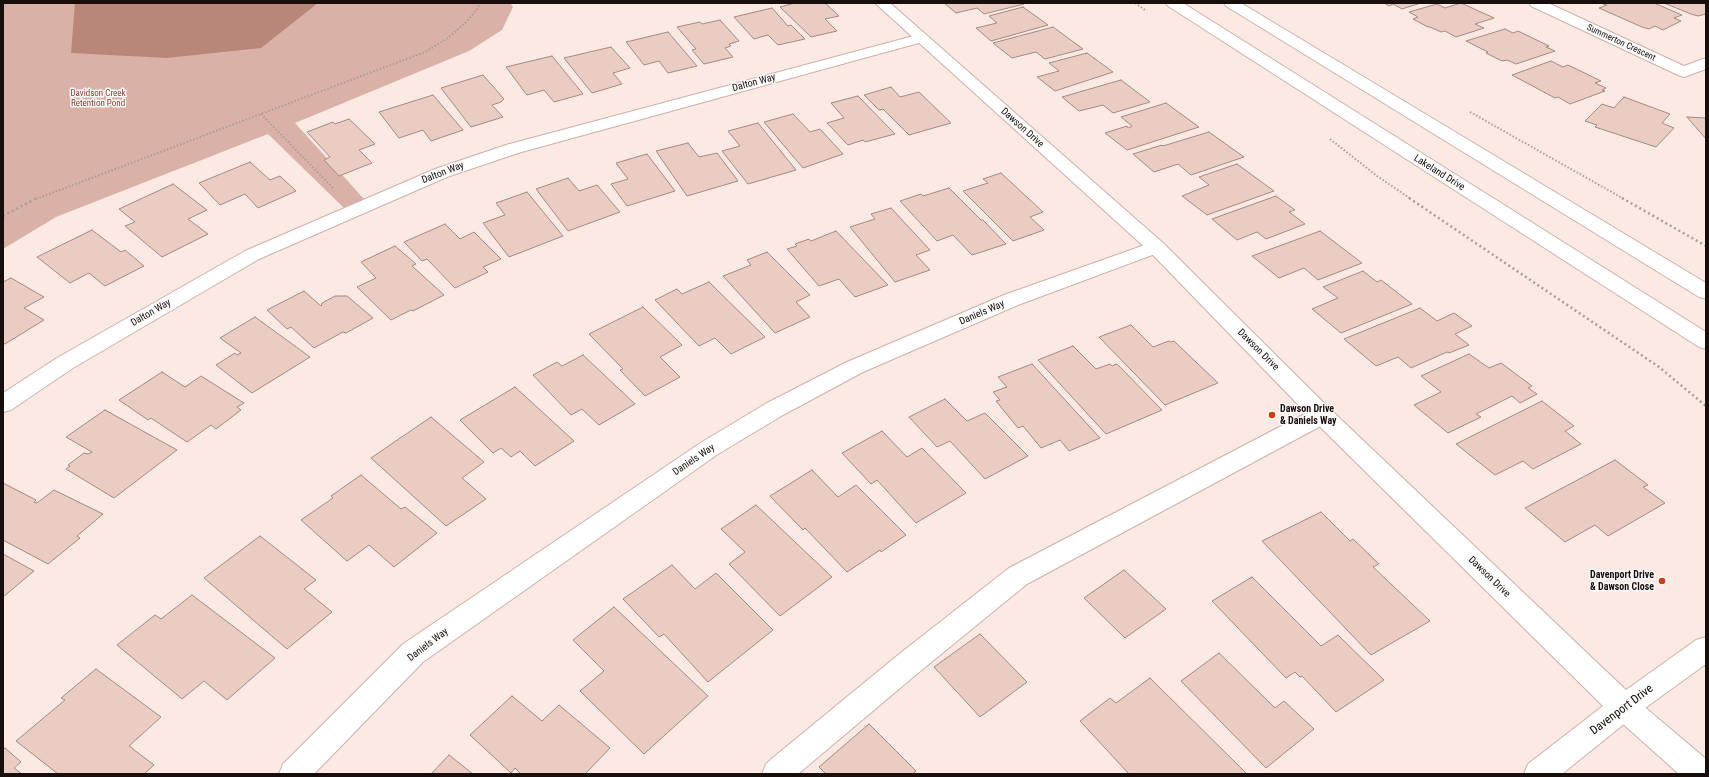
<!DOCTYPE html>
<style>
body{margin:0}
#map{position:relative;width:1709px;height:777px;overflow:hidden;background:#fce9e4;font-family:"Roboto Condensed",sans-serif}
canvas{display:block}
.frame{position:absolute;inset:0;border:4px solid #180e0b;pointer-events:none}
</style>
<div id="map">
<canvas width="1709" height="777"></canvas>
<div class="frame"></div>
</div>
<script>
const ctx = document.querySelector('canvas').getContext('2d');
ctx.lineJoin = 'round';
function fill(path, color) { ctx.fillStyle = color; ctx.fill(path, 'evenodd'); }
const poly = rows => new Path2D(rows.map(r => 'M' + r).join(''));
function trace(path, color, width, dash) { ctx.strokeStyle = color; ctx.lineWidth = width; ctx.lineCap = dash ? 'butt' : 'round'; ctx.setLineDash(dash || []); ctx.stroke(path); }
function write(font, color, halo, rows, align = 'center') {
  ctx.font = font + ' "Roboto Condensed",sans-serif'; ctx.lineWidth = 3; ctx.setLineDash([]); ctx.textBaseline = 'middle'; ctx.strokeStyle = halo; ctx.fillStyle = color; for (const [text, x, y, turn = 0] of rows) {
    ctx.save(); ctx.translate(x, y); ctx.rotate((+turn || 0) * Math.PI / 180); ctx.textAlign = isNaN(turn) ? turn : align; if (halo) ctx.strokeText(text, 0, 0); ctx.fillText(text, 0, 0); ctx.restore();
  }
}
fill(poly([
 [3,3,510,3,513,7,502,30,469,51,295,123,364,199,344,208,268,134,56,217,3,249]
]), '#dab1a6');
fill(poly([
 [75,3,318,3,261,48,167,58,71,53]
]), '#b98779');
const building = poly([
 [795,3,825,3,839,16,825,19,837,31,811,37,780,7,795,3],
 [944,3,1022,3,1024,4,984,14,977,8,956,13,944,3],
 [1384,3,1421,3,1402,9,1393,4,1389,6,1384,3],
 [1461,3,1494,18,1475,24,1484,28,1456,37,1445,31,1441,32,1430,27,1428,27,1413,19,1418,17,1409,12,1437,4,1445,8,1461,3],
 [1605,3,1654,3,1682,15,1674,18,1681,21,1663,30,1655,26,1649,29,1642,27,1599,8,1607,5,1603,4,1605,3],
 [1664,3,1706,3,1706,14,1698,16,1691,14,1664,3],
 [1023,7,1048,25,991,41,976,28,997,23,989,16,1023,7],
 [772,8,788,26,791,25,805,39,778,45,768,35,754,39,734,17,772,8],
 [720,20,739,41,729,44,731,46,725,48,733,57,704,64,692,50,696,49,677,27,700,22,702,24,720,20],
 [1053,27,1083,49,1045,59,1036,52,1012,58,993,43,1053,27],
 [1505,29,1513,33,1518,31,1549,46,1546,47,1555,51,1516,64,1507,60,1502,61,1486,53,1488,52,1466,41,1505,29],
 [668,32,697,66,668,73,659,61,644,65,626,42,668,32],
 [611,47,630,68,613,73,622,84,592,93,564,58,611,47],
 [1087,53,1113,72,1055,91,1037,77,1059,71,1049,63,1087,53],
 [552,56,583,94,554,102,544,90,527,95,506,67,552,56],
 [1551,61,1563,67,1568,65,1601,81,1595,83,1606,88,1602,90,1605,91,1570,104,1558,97,1555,98,1512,75,1551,61],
 [483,75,504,99,501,102,492,105,503,117,471,127,441,88,483,75],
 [1121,80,1150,102,1113,113,1103,105,1079,111,1062,97,1121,80],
 [891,87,900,97,919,92,951,123,909,135,883,109,879,110,864,95,891,87],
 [433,95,463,130,431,141,423,130,399,138,379,112,433,95],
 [858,96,895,134,865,142,863,140,848,145,827,123,844,118,831,103,858,96],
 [1624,97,1670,114,1662,123,1674,128,1656,147,1595,127,1597,125,1585,121,1602,104,1614,108,1624,97],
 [1166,103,1199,127,1127,150,1105,133,1127,126,1128,128,1132,126,1121,117,1166,103],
 [793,114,810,132,820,129,843,154,803,168,764,122,793,114],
 [1687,117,1706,118,1706,139,1687,117],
 [349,119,375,144,359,150,372,163,339,176,324,160,330,157,307,132,333,122,335,124,349,119],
 [758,123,796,170,748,184,722,151,740,146,728,131,758,123],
 [1209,132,1244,157,1191,175,1178,164,1154,172,1133,154,1162,145,1163,146,1209,132],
 [688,143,699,157,717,153,738,181,687,196,656,151,688,143],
 [647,154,675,191,627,206,611,184,628,179,616,163,647,154],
 [250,162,270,180,280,176,296,191,258,208,245,194,220,205,199,183,250,162],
 [1237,164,1274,191,1207,215,1182,196,1209,185,1199,177,1237,164],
 [1001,173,1043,212,1030,217,1044,230,1013,241,963,191,988,183,983,179,1001,173],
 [568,178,579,191,597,185,620,212,568,231,536,189,568,178],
 [173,184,207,210,188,219,208,234,162,257,125,226,135,222,119,209,173,184],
 [949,188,981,220,983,220,1006,244,972,255,953,235,937,241,900,201,921,194,923,196,949,188],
 [527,192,563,236,509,257,483,223,505,215,496,203,527,192],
 [1276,196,1295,210,1289,212,1305,224,1266,239,1257,232,1237,240,1212,219,1276,196],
 [891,208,930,250,916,255,930,270,895,282,850,227,875,219,871,214,891,208],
 [445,224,460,239,474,232,501,259,483,267,488,272,455,288,427,259,422,261,404,242,445,224],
 [92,230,121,252,125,250,144,266,105,286,89,273,70,283,37,257,92,230],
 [836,231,888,285,855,297,839,279,819,286,787,249,797,246,795,244,809,239,811,241,836,231],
 [1320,231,1362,263,1318,280,1304,268,1279,278,1252,256,1320,231],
 [395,246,416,264,412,266,444,295,413,311,411,310,391,320,357,287,376,278,361,262,395,246],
 [767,252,810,295,796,302,810,317,775,333,723,276,751,265,747,260,767,252],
 [1363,271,1377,282,1381,280,1412,304,1341,333,1312,309,1338,298,1323,287,1363,271],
 [11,278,44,297,24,308,44,320,5,344,3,343,3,282,11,278],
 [709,282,765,337,731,354,715,338,699,346,655,300,677,289,682,294,709,282],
 [304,291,321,306,322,303,335,296,347,296,373,318,346,333,343,332,314,348,291,327,287,329,267,310,304,291],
 [643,307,682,345,660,357,680,377,645,396,620,370,623,369,589,334,643,307],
 [1420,308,1437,321,1454,313,1472,326,1455,334,1469,345,1449,353,1447,352,1411,368,1398,357,1376,366,1344,339,1420,308],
 [255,317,310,357,252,393,216,365,235,353,237,355,241,353,220,338,255,317],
 [1131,325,1153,347,1169,341,1171,342,1174,341,1218,383,1165,405,1099,337,1131,325],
 [1073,346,1096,369,1110,364,1112,366,1117,364,1162,410,1106,434,1038,360,1073,346],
 [1469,354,1489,368,1501,363,1532,386,1528,388,1537,394,1520,403,1512,396,1476,414,1481,417,1448,433,1414,405,1441,392,1421,376,1469,354],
 [583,355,635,404,599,425,582,409,571,415,533,375,557,362,562,366,583,355],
 [1032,364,1100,438,1069,451,1060,440,1041,448,1023,426,1018,428,996,401,1000,400,993,392,1007,387,998,377,1032,364],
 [162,372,185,387,201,376,244,403,237,407,241,410,216,429,211,425,187,442,151,418,148,420,119,400,162,372],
 [515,387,574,441,535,466,520,451,511,457,501,448,493,453,460,420,515,387],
 [945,399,967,421,985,413,1028,456,985,479,950,441,937,447,909,417,945,399],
 [1542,401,1574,426,1565,431,1581,444,1533,469,1523,461,1495,475,1456,444,1542,401],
 [105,410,177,450,114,498,66,469,70,466,68,465,84,453,88,454,92,452,66,437,105,410],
 [431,417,484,462,462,478,486,499,446,526,371,458,431,417],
 [882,431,907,457,922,448,966,493,916,523,877,480,871,484,842,453,882,431],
 [1615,460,1648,485,1643,487,1665,503,1608,536,1595,525,1565,542,1525,508,1615,460],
 [812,470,838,497,856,485,906,535,881,552,880,550,847,572,805,528,803,530,770,496,812,470],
 [361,475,401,509,405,507,437,533,394,567,369,545,347,561,301,520,333,498,331,496,361,475],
 [3,483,36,500,34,502,37,503,54,490,103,514,77,536,80,538,48,564,3,540,3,483],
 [756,505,832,577,780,616,729,564,745,552,721,529,756,505],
 [1321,512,1350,541,1353,539,1379,564,1373,567,1430,621,1371,655,1262,541,1321,512],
 [260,536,316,580,304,589,332,612,287,649,204,578,260,536],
 [3,554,34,571,3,597,3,554],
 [672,565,695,589,716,573,773,630,708,682,664,634,659,637,623,599,672,565],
 [1124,570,1166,609,1125,638,1084,598,1124,570],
 [1252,577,1321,646,1338,635,1384,680,1336,712,1302,676,1300,677,1295,672,1286,678,1212,601,1252,577],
 [192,595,275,658,227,700,204,681,182,699,117,645,155,615,161,619,192,595],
 [614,607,708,696,644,754,580,691,604,671,573,640,614,607],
 [980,634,1027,682,980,717,934,667,980,634],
 [1219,653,1275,708,1284,701,1314,729,1266,768,1181,681,1219,653],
 [96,669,161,717,129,746,154,765,144,774,58,774,16,741,65,700,61,698,96,669],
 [1150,678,1247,774,1129,774,1080,721,1110,698,1116,703,1150,678],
 [512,696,542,721,559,705,610,748,585,774,521,774,515,768,511,773,470,735,512,696],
 [869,724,916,771,912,774,826,774,819,767,869,724],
 [5,748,21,762,14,768,22,774,3,774,3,750,5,748],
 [449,755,473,774,431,774,449,755]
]);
fill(building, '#eaccc3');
trace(building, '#a58981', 1);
const lane = poly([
 [1322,407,1330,409,1333,415,1330,421,1027,584,918,673,798,774,762,774,766,764,775,756,898,655,1009,568,1314,409,1322,407]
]);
const street = poly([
 [1529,3,1548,3,1684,66,1706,58,1706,69,1684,77,1678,75,1531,6,1529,3],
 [921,34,926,35,928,38,926,41,518,153,447,177,259,259,73,368,11,410,3,412,3,393,57,358,245,251,435,169,506,145,921,34],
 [1156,241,1163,243,1166,247,1163,251,1018,305,863,372,783,415,718,454,423,662,314,774,279,774,283,764,403,644,702,442,767,403,847,362,1004,295,1156,241],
 [1624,694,1634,698,1706,759,1706,774,1679,774,1614,716,1610,707,1614,698,1624,694]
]);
const secondary = poly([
 [875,3,890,3,1163,243,1330,409,1626,690,1696,640,1706,637,1706,664,1634,716,1562,774,1524,774,1528,764,1603,706,1314,421,1149,251,875,3],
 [1166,3,1183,3,1706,332,1706,349,1699,347,1168,6,1166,3],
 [1224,3,1241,3,1706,283,1706,299,1699,297,1226,6,1224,3]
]);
trace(lane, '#ceb0a8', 2);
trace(street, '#ceb0a8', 2);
trace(secondary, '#ceb0a8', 2);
trace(poly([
 [1135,3,1145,10],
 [1470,112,1624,199],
 [261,114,333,188],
 [1330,139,1377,176,1411,199],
 [36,199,425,52,448,38,466,22,478,8,480,3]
]), '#ab9c97', 2, [1.5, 2]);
trace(poly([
 [1409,198,1659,367,1706,406],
 [1622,198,1706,246],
 [3,216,37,198]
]), '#ab9c97', 2.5, [2, 3]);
fill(lane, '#fff');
fill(street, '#fff');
fill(secondary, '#fff');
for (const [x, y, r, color] of [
 [1272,415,4,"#c84015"],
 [1662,581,4,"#c84015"]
]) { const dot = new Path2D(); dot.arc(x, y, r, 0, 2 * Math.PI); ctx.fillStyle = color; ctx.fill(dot); trace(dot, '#fbfbfb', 1.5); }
write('9px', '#180e0b', '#fbfbfb', [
 ["Summerton Crescent",1621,43,25]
]);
write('9px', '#82402e', '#fbfbfb', [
 ["Davidson Creek",98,94],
 ["Retention Pond",98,104]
]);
write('10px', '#180e0b', '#fbfbfb', [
 ["Dalton Way",754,83,-15],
 ["Dawson Drive",1022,128,42],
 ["Dalton Way",443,173,-21],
 ["Lakeland Drive",1439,173,32],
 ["Dalton Way",151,313,-30],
 ["Daniels Way",982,313,-23],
 ["Dawson Drive",1258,350,45],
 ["Daniels Way",694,460,-34],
 ["Dawson Drive",1489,577,44],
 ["Daniels Way",428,645,-37]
]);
write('bold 10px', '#180e0b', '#fbfbfb', [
 ["Dawson Drive",1280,409],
 ["& Daniels Way",1280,421],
 ["Davenport Drive",1654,575,"right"],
 ["& Dawson Close",1654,587,"right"]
], 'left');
write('12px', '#180e0b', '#fbfbfb', [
 ["Davenport Drive",1622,710,-37]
]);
</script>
